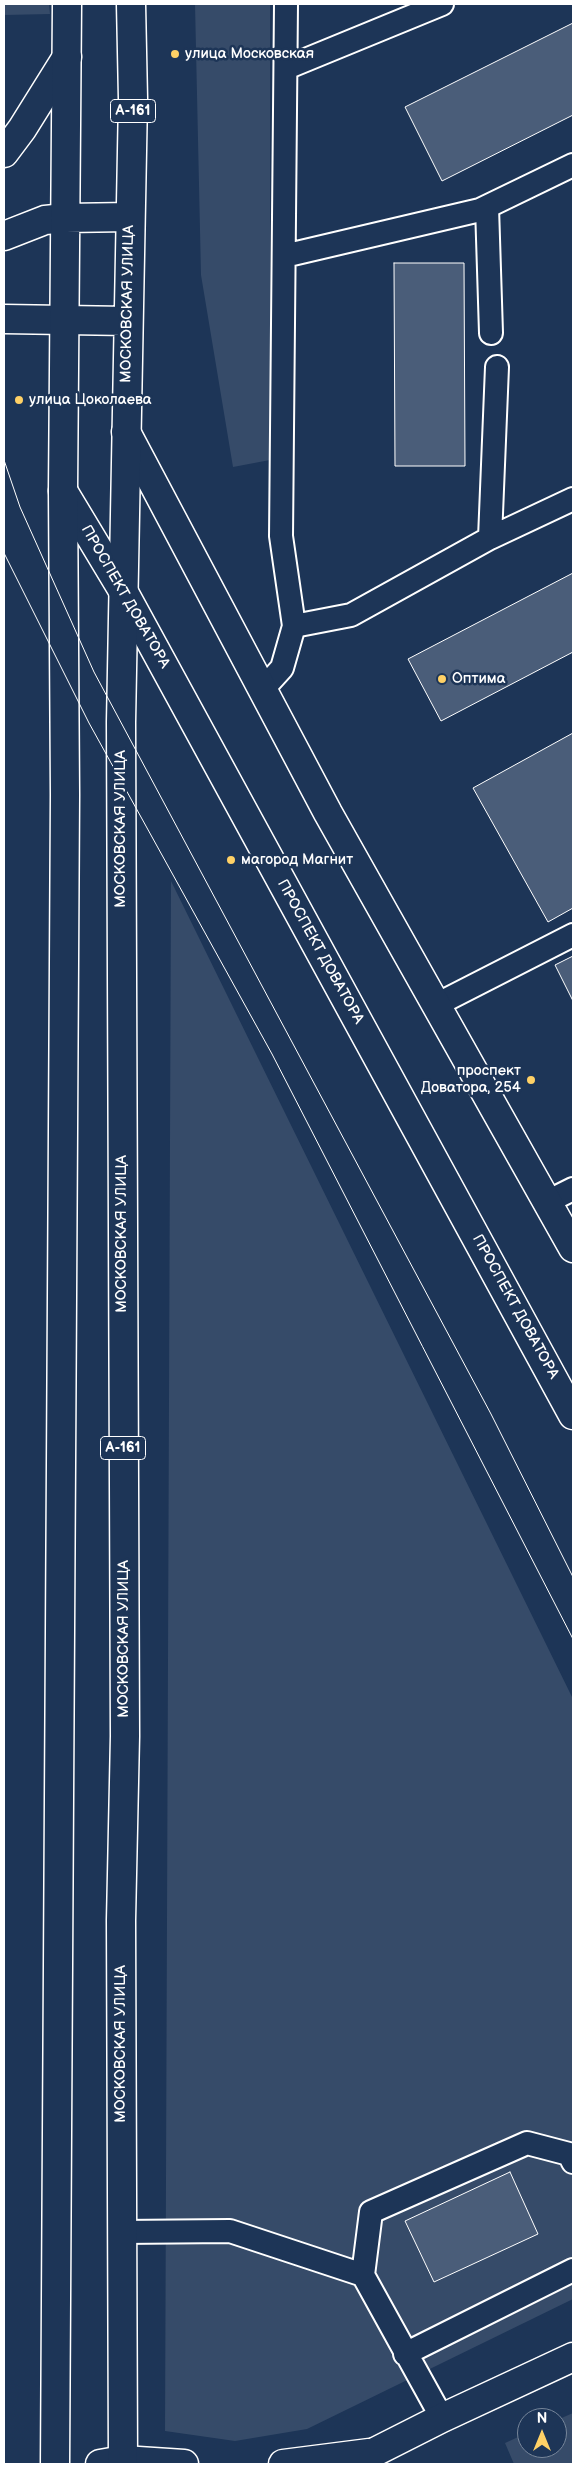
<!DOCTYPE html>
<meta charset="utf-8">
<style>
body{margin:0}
#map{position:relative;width:577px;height:2468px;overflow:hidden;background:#1d3557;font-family:"Balsamiq Sans",sans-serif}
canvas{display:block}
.frame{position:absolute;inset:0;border:5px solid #fff;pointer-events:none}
.north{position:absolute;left:517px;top:2408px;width:50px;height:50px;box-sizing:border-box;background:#1d3557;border:1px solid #77869a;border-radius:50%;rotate:0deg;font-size:14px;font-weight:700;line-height:20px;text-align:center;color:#fff}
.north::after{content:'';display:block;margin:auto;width:18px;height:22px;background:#ffd166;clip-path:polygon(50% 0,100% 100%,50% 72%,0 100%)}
</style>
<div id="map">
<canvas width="577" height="2468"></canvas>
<div class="frame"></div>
<div class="north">N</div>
</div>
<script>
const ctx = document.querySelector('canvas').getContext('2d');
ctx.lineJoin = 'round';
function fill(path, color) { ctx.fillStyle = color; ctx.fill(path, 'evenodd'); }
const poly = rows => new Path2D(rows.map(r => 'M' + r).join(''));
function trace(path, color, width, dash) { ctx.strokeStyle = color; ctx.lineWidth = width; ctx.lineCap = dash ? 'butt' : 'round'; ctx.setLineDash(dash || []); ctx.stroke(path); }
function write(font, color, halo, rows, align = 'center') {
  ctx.font = font + ' "Balsamiq Sans",sans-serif'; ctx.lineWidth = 5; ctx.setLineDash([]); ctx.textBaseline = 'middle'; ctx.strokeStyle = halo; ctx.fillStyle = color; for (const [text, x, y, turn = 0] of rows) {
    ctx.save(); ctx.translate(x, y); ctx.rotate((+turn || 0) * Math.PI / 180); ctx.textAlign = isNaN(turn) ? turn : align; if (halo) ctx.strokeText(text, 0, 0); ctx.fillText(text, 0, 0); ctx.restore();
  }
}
fill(poly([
 [4,4,49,4,50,14,4,15],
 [195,4,270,4,270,460,233,467,201,275],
 [171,881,573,1699,573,2299,307,2429,235,2441,165,2431],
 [573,2413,573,2464,514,2464,505,2443,527,2433,527,2448,557,2448,557,2420]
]), '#364b69');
const building = poly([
 [573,23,573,115,442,181,405,107,573,23],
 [394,263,464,263,465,466,395,466,394,263],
 [573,573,573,652,441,721,408,659,573,573],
 [573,733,573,908,548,922,473,788,573,733],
 [573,956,573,1001,555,965,573,956],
 [510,2172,538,2234,434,2282,405,2221,510,2172]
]);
fill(building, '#4a5d79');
trace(building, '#fff', 1);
const lane = poly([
 [286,68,442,4],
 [487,207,491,333],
 [284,256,480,210,573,165],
 [490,538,497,367],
 [294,626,351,615,490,538,573,499],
 [262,690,282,668,294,626,281,536,286,4],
 [436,1005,573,935],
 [547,1202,573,1189],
 [121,2232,230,2231,363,2275],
 [405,2354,573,2270],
 [442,2418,363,2275,371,2212,527,2143,569,2154,573,2162]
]);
const secondary = poly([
 [4,153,22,129,67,57],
 [4,236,45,220,65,218],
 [4,319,65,320],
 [100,2464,123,2460,184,2464],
 [283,2464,369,2453],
 [351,2464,442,2418,573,2357]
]);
const primary = poly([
 [126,432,328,813,573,1248],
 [63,491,122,589,573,1415]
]);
const highway = poly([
 [65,218,130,217],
 [65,320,128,321],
 [55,2464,65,795,63,491,67,4],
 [123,2464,121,1920,125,1736,121,722,133,99,131,4]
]);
trace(lane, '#fff', 26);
trace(secondary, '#fff', 31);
trace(primary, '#fff', 31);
trace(highway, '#fff', 31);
trace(lane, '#1d3557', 22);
trace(secondary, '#1d3557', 28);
trace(primary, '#1d3557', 28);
trace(highway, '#1d3557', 28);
trace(poly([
 [4,460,20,507,94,672,491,1414,573,1577],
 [4,553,89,723,272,1054,573,1639]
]), '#fff', 1);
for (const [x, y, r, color] of [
 [175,54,5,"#ffd166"],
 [19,400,5,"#ffd166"],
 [442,679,5,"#ffd166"],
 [231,860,5,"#ffd166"],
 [531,1080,5,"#ffd166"]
]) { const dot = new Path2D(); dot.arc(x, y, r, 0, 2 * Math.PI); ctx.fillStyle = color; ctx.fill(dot); trace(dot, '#1d3557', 2); }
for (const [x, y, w] of [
 [133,111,45],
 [123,1448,45]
]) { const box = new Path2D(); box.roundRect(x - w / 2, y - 11.5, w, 23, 4); ctx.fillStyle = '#1d3557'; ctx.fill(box); trace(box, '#fff', 1); }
write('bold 14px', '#fff', null, [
 ["А-161",133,111],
 ["А-161",123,1448]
]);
write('15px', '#fff', '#1d3557', [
 ["улица Московская",185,54],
 ["улица Цоколаева",29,400],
 ["Оптима",452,679],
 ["магород Магнит",241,860],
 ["проспект",521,1071,"right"],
 ["Доватора, 254",521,1088,"right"]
], 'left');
write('15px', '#fff', '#1d3557', [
 ["МОСКОВСКАЯ УЛИЦА",128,304,-89],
 ["ПРОСПЕКТ ДОВАТОРА",125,597,60],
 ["МОСКОВСКАЯ УЛИЦА",121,829,-90],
 ["ПРОСПЕКТ ДОВАТОРА",320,952,61],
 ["МОСКОВСКАЯ УЛИЦА",122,1234,-90],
 ["ПРОСПЕКТ ДОВАТОРА",515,1307,61],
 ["МОСКОВСКАЯ УЛИЦА",124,1639,-90],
 ["МОСКОВСКАЯ УЛИЦА",121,2044,-90]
]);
</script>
